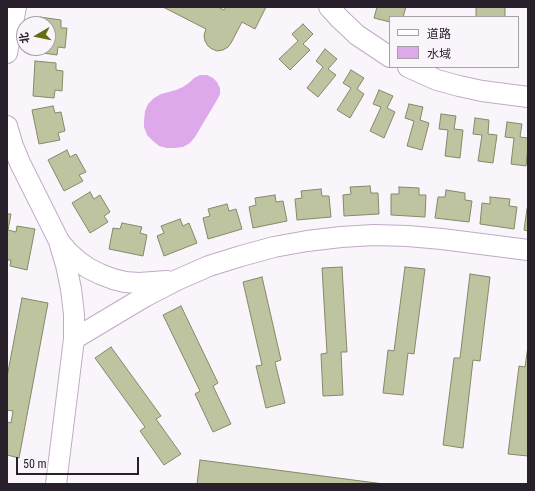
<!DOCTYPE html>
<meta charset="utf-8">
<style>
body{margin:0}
#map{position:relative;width:535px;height:491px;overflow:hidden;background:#faf5fb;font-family:"Roboto Condensed","Noto Sans SC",sans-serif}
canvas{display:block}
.frame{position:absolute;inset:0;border:8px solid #28202a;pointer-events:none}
.legend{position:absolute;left:389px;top:16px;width:130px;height:52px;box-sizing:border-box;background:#faf5fb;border:1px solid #a6a0a7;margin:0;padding:5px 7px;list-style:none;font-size:12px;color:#28202a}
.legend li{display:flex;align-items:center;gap:8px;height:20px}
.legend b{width:20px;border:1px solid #a6a0a7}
.north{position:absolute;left:16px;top:16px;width:40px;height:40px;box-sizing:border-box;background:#faf5fb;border:1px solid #a6a0a7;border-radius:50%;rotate:261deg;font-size:11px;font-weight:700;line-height:16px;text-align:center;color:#28202a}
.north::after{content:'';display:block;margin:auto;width:14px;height:18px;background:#666c11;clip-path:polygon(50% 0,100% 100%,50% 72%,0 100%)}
.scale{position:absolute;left:16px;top:457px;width:123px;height:18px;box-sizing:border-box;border:2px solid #28202a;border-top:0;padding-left:5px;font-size:12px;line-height:14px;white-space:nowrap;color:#28202a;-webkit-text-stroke:3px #faf5fb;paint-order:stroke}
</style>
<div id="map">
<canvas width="535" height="491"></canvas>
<div class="frame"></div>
<ul class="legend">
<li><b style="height:5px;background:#fff"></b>道路</li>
<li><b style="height:11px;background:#dea9ea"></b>水域</li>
</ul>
<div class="north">北</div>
<div class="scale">50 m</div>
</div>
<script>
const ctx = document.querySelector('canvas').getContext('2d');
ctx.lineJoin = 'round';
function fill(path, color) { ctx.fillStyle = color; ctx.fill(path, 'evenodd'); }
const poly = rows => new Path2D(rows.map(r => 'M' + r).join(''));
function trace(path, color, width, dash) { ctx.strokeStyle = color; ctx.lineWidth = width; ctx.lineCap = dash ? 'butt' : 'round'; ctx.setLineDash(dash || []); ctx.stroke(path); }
fill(poly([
 [200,75,207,75,213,78,217,82,220,88,220,94,217,100,195,137,190,143,183,147,175,148,167,148,159,146,153,141,147,135,144,127,144,120,145,111,148,104,154,98,161,94,176,90,183,87,190,82,194,78]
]), '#dea9ea');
const building = poly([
 [163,7,218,7,224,10,226,7,266,7,255,29,242,22,231,43,228,47,223,50,217,51,212,49,208,46,205,41,204,35,206,29,163,7],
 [377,7,406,7,403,17,390,17,390,22,374,18,377,7],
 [476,7,505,7,505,17,476,17,476,7],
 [40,17,61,20,61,28,67,28,65,48,58,47,57,55,36,52,37,48,48,48,48,24,39,24,40,17],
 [303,24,313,34,303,44,310,50,290,70,279,59,298,41,292,34,303,24],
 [325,49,337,59,328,69,336,75,318,97,307,88,323,67,316,61,325,49],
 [35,61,56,63,56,70,63,71,62,91,55,90,54,98,33,96,35,61],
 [351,70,364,78,357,89,364,94,350,118,337,110,351,88,343,83,351,70],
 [379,90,393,96,387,108,395,112,384,138,370,131,381,107,373,104,379,90],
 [409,104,423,107,420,120,429,123,422,150,407,146,414,121,405,118,409,104],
 [53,106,55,113,61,112,65,131,58,133,60,140,39,144,32,110,53,106],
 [441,114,456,116,454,129,463,130,460,158,445,156,448,130,439,129,441,114],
 [475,118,489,120,488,134,497,135,493,163,478,161,482,135,473,134,475,118],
 [507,122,522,124,520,137,528,138,528,147,526,166,511,164,514,138,505,137,507,122],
 [67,150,70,157,76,154,86,172,79,175,83,181,64,191,48,160,67,150],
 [370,186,371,193,378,193,379,214,344,216,343,195,351,194,350,187,370,186],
 [399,187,419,188,419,195,426,195,425,217,391,215,391,194,399,194,399,187],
 [321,189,322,196,329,196,331,217,297,220,295,199,302,198,301,191,321,189],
 [446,190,465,193,465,200,472,201,469,222,435,218,438,197,445,197,446,190],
 [90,192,94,199,100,195,110,212,104,216,108,222,90,233,72,203,90,192],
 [275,195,276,202,283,201,287,221,253,228,249,207,256,205,255,198,275,195],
 [490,197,510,199,509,206,517,207,514,229,480,224,482,203,490,204,490,197],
 [227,204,229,211,236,209,242,229,208,239,203,218,210,216,208,209,227,204],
 [527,209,528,209,528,231,524,230,527,209],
 [7,214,11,214,8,230,16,232,17,226,35,229,27,270,10,266,11,260,7,260,7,214],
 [180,219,183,226,189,223,197,243,164,256,157,236,164,233,161,226,180,219],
 [122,223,142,227,140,233,147,235,143,256,109,249,113,228,120,229,122,223],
 [342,267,347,352,341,352,343,395,323,396,321,354,327,353,322,268,342,267],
 [405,267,425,269,414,354,408,353,403,395,383,393,388,350,394,351,405,267],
 [470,274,490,277,480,361,473,360,463,448,443,445,454,358,460,358,470,274],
 [262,277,281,360,275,362,285,403,266,408,256,366,262,365,243,282,262,277],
 [22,298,48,303,19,458,7,455,7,422,11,423,13,411,7,410,7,377,22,298],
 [181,306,218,383,213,386,231,424,213,432,195,394,200,391,163,315,181,306],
 [528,346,528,456,508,454,519,366,525,367,528,346],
 [111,347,161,416,156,419,181,454,164,465,140,431,145,427,95,358,111,347],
 [200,460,384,484,197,484,200,460]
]);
fill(building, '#bec3a0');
trace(building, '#858969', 1);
const minor = poly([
 [329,7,340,19,357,35,390,57],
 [7,53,16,7],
 [408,67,437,80,459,86,482,91,528,97],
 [7,126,13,146,20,163,59,241,68,252,78,261,88,268,100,274,113,279,125,282,139,283,167,281],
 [74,339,146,296,177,280,209,266,241,256,274,247,307,241,341,237,374,235,408,236,442,239,528,250],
 [56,484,74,339,74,314,71,289,66,265,60,245]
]);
trace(minor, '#c1aac6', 22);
trace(minor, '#fff', 20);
</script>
